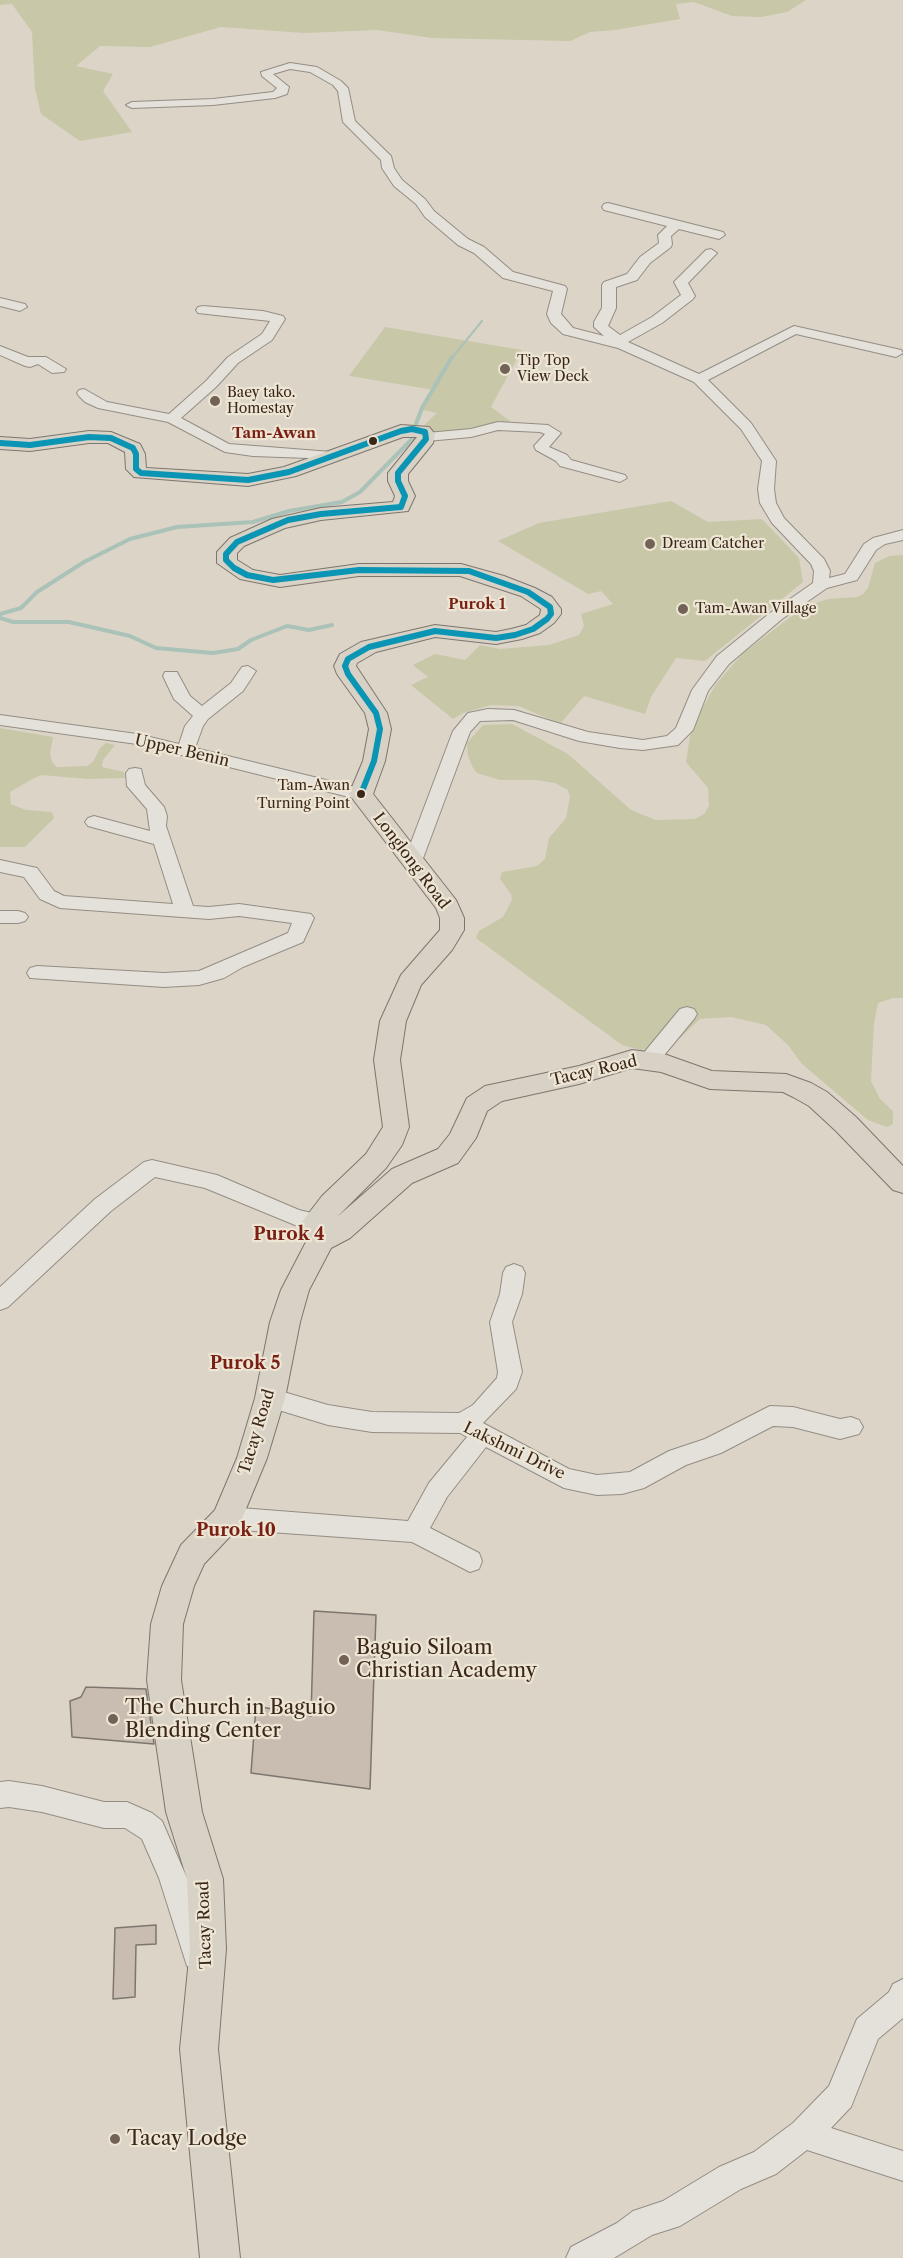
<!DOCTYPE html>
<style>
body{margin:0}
canvas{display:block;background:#dbd4c7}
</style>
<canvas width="903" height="2258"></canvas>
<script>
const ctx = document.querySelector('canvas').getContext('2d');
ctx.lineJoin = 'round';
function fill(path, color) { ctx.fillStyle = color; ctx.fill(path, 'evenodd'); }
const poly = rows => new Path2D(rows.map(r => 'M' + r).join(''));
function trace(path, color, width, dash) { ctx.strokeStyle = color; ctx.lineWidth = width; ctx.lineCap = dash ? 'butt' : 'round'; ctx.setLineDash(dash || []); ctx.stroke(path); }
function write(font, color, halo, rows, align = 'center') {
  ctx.font = font + ' "Libre Caslon Text",serif'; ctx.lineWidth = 4.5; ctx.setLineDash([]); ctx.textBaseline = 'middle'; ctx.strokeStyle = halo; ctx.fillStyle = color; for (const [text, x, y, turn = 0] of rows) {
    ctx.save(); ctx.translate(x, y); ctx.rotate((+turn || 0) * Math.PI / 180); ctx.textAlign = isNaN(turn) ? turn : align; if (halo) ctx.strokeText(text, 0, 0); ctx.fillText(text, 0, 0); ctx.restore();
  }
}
fill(poly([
 [0,0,806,0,787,12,761,17,732,16,694,2,676,4,680,19,615,30,590,32,570,41,432,38,377,30,304,33,221,27,150,47,100,46,76,66,113,74,103,91,132,132,80,141,41,114,35,89,32,32,12,4,0,5],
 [385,327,522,350,491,407,514,424,467,432,437,433,424,425,437,413,423,410,434,390,349,376],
 [671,501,708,522,762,519,799,558,803,582,705,661,676,658,651,697,645,714,584,696,560,724,519,706,491,705,463,713,453,719,411,685,428,677,413,665,435,654,465,660,480,645,500,649,549,645,579,635,584,626,581,614,613,604,601,591,588,594,498,541,539,523],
 [903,555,903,998,893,998,878,1003,874,1023,871,1081,880,1099,893,1111,893,1124,887,1127,868,1120,802,1064,788,1045,766,1025,731,1017,700,1019,681,1037,665,1045,641,1050,622,1045,476,938,479,931,503,917,512,900,511,894,500,879,502,872,537,866,545,859,549,838,566,818,570,797,568,790,555,783,536,780,500,780,477,773,473,768,468,756,467,743,483,725,512,724,568,754,631,810,656,820,695,819,704,814,709,806,708,788,686,762,691,729,716,684,743,653,804,607,828,599,857,597,863,594,868,588,875,563,889,556],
 [0,728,53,737,50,754,52,762,57,767,87,766,93,762,100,748,106,743,115,745,103,760,102,767,124,772,125,778,87,779,42,775,34,778,10,792,11,804,26,810,52,812,54,818,25,847,0,847]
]), '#c8c7a8');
trace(poly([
 [451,359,482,321]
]), '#aac2b8', 2);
trace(poly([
 [416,424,422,408,452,357],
 [0,614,21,608,37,592,84,562,130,539,177,527,253,522,289,511,342,502,360,492,413,438,412,435],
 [0,618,13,622,69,622,130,636,156,648,213,653,238,649,251,640,287,626,309,630,332,625]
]), '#aac2b8', 4);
const building = poly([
 [314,1611,376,1615,370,1789,251,1773,256,1706,311,1716,314,1611],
 [86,1687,146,1689,154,1744,72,1737,70,1701,81,1697,86,1687],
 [156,1925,156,1944,136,1945,135,1997,113,1999,115,1928,156,1925]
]);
fill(building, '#c9bcb1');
trace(building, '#7d766e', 1.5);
const minor = poly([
 [290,63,317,67,341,81,348,88,355,121,391,156,394,168,402,180,425,199,434,211,468,239,484,247,513,272,565,286,567,289,561,314,573,328,604,336,594,327,594,322,602,308,602,285,604,282,627,274,640,257,659,243,658,235,667,226,604,210,602,207,604,204,608,203,723,232,725,235,719,239,679,229,671,236,672,244,671,247,650,263,637,280,616,287,616,308,608,326,620,335,652,317,681,295,674,282,706,250,711,249,717,253,688,283,695,296,693,299,662,323,628,342,699,374,794,326,901,350,903,353,896,357,796,334,708,380,751,423,776,461,774,489,776,503,784,518,824,559,830,571,829,578,845,574,864,544,873,538,903,530,903,540,885,544,876,550,857,580,827,588,782,619,729,664,708,691,693,730,678,745,643,750,620,748,579,741,513,720,480,721,470,732,422,861,420,865,413,867,406,865,404,861,453,731,468,713,488,709,514,710,588,732,643,740,667,736,676,728,692,690,717,656,770,613,813,583,814,571,811,564,772,523,760,503,758,489,762,461,741,429,694,382,618,348,563,334,551,323,547,314,553,291,503,278,474,253,458,245,425,217,416,204,394,186,382,168,381,160,343,122,338,91,333,85,310,72,290,69,273,74,289,87,287,94,275,98,213,105,132,108,126,105,132,102,213,99,273,92,277,88,262,76,261,72,290,63],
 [0,298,25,304,27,307,20,311,0,306,0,298],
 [203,306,263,311,283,316,285,319,272,340,238,363,216,387,181,418,229,444,332,452,337,453,339,456,337,459,253,456,225,452,168,422,98,408,85,402,79,396,77,393,79,390,84,389,107,402,169,414,206,381,228,357,262,334,270,321,198,313,196,310,198,307,203,306],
 [0,346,28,357,46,357,66,369,64,372,52,373,38,364,30,367,25,366,0,355,0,346],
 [498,422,548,425,561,433,549,447,567,455,571,460,625,475,627,478,620,482,560,466,556,461,536,450,534,446,545,434,540,432,498,430,471,437,427,441,420,437,427,433,471,429,498,422],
 [248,666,256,671,243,691,208,719,203,726,195,748,367,790,370,794,367,798,361,800,137,744,0,725,0,715,137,734,179,744,185,726,193,716,174,699,163,676,165,672,177,672,190,696,202,706,231,683,242,667,248,666],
 [135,768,141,769,145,785,164,807,167,816,166,826,193,906,209,907,239,904,311,914,314,918,303,942,243,967,224,978,199,985,164,987,30,978,27,973,30,968,37,966,164,973,199,971,288,933,292,923,239,916,209,919,60,908,40,899,24,877,0,872,0,860,37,868,54,891,64,896,173,904,154,844,88,826,85,822,88,818,94,816,150,831,147,809,127,786,126,773,129,769,135,768],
 [0,911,18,911,25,913,28,917,25,921,18,923,0,923,0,911],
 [687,1007,694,1009,697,1014,694,1019,656,1065,649,1067,642,1065,639,1060,642,1055,680,1009,687,1007],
 [152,1160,217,1175,299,1210,324,1216,327,1222,324,1228,316,1230,295,1225,205,1188,155,1177,111,1211,8,1307,0,1310,0,1287,95,1199,144,1162,152,1160],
 [514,1264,522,1267,525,1273,522,1294,512,1322,522,1372,516,1389,483,1423,569,1469,597,1475,630,1472,669,1451,705,1439,770,1406,793,1407,840,1419,851,1417,859,1420,863,1427,859,1434,840,1439,793,1427,773,1426,721,1453,686,1465,644,1488,622,1494,597,1495,564,1488,486,1447,447,1497,430,1528,479,1553,482,1561,479,1569,470,1572,412,1542,227,1529,218,1525,215,1518,218,1511,227,1507,408,1521,429,1483,467,1437,460,1433,372,1432,328,1425,262,1405,258,1398,262,1391,270,1388,328,1405,372,1412,459,1413,473,1405,497,1378,498,1372,490,1322,500,1294,503,1273,506,1267,514,1264],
 [9,1781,42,1786,104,1802,127,1802,152,1813,162,1821,187,1878,211,1956,207,1966,197,1970,187,1966,159,1878,142,1839,125,1828,104,1828,42,1812,9,1807,0,1808,0,1782,9,1781],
 [903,1979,903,2018,878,2039,851,2107,831,2128,903,2151,903,2181,807,2150,776,2174,741,2189,680,2226,652,2235,614,2258,566,2258,571,2247,617,2223,633,2211,663,2201,719,2167,754,2152,793,2123,829,2086,857,2019,889,1992,893,1984,903,1979]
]);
const major = poly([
 [401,425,429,427,435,434,433,443,408,474,408,481,415,496,408,511,321,520,285,528,244,546,237,553,237,560,253,570,280,575,359,564,461,564,504,576,535,588,552,597,561,609,561,614,554,623,540,633,522,639,496,644,435,637,376,652,357,663,356,666,387,713,391,729,385,761,373,794,456,900,464,918,464,930,452,950,421,985,406,1021,400,1060,409,1127,402,1145,386,1168,337,1217,392,1169,438,1149,450,1134,467,1098,485,1086,579,1066,632,1050,664,1054,712,1071,786,1074,811,1083,827,1092,856,1117,903,1166,903,1193,893,1190,836,1131,809,1106,793,1097,783,1092,710,1089,661,1072,632,1068,579,1084,502,1101,487,1111,476,1138,458,1163,412,1183,350,1238,331,1248,309,1290,300,1322,285,1398,267,1458,238,1528,204,1564,194,1586,183,1624,181,1680,202,1812,223,1879,226,1949,218,2049,240,2258,200,2258,180,2049,190,1949,187,1879,166,1812,147,1680,151,1624,162,1586,181,1545,215,1510,237,1458,255,1398,270,1322,281,1290,307,1240,302,1222,322,1196,366,1154,383,1127,374,1060,380,1021,401,975,440,930,440,918,436,908,349,794,363,761,369,729,365,713,337,674,334,666,340,654,361,642,435,625,496,632,511,629,526,625,540,615,541,609,521,596,460,576,359,576,280,587,240,579,217,563,217,552,230,538,272,519,321,508,393,502,395,496,388,481,388,473,417,437,403,437,296,476,248,486,134,477,126,469,125,452,108,443,89,443,30,451,0,449,0,437,30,439,89,431,111,432,140,444,145,454,146,468,248,474,284,467,401,425]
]);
trace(minor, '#948d84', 2);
trace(major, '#7d766e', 2);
fill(minor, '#e4e1da');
fill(major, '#d8d1c5');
trace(poly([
 [0,443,30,445,89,437,111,438,133,448,136,454,136,469,141,473,248,480,289,472,401,431,412,429,425,432,426,439,398,473,398,481,405,496,401,507,321,514,288,520,237,542,226,554,226,560,234,568,247,575,273,580,359,570,469,571,528,592,550,607,551,614,547,619,533,629,515,635,496,638,435,631,369,647,348,659,345,666,348,674,376,713,380,729,374,761,361,794]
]), '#0995b3', 6);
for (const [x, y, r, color] of [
 [505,369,6,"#736357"],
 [215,401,6,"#736357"],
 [373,441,5,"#3b261a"],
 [650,544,6,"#736357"],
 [683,609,6,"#736357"],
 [361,794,5,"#3b261a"],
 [344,1660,6,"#736357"],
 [113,1719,6,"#736357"],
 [115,2139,6,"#736357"]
]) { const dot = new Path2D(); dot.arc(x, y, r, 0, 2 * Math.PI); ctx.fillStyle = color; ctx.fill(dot); trace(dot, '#ede6d5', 2); }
write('14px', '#3b261a', '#ede6d5', [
 ["Tip Top",517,361],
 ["View Deck",517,377],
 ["Baey tako.",227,393],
 ["Homestay",227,409],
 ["Dream Catcher",662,544],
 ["Tam-Awan Village",695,609]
], 'left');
write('14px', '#3b261a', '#ede6d5', [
 ["Tam-Awan",350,786],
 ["Turning Point",350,804]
], 'right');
write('bold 15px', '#7a1f14', '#ede6d5', [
 ["Tam-Awan",274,434],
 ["Purok 1",477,605]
]);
write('16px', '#3b261a', '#ede6d5', [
 ["Upper Benin",182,751,13],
 ["Longlong Road",411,861,53],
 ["Tacay Road",594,1071,-13],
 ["Tacay Road",257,1432,-73],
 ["Lakshmi Drive",514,1451,26],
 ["Tacay Road",205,1925,-92]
]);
write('bold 18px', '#7a1f14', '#ede6d5', [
 ["Purok 4",289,1235],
 ["Purok 5",245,1364],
 ["Purok 10",236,1531]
]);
write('20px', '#3b261a', '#ede6d5', [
 ["Baguio Siloam",356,1648],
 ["Christian Academy",356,1671],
 ["The Church in Baguio",125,1708],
 ["Blending Center",125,1731],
 ["Tacay Lodge",127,2139]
], 'left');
</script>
